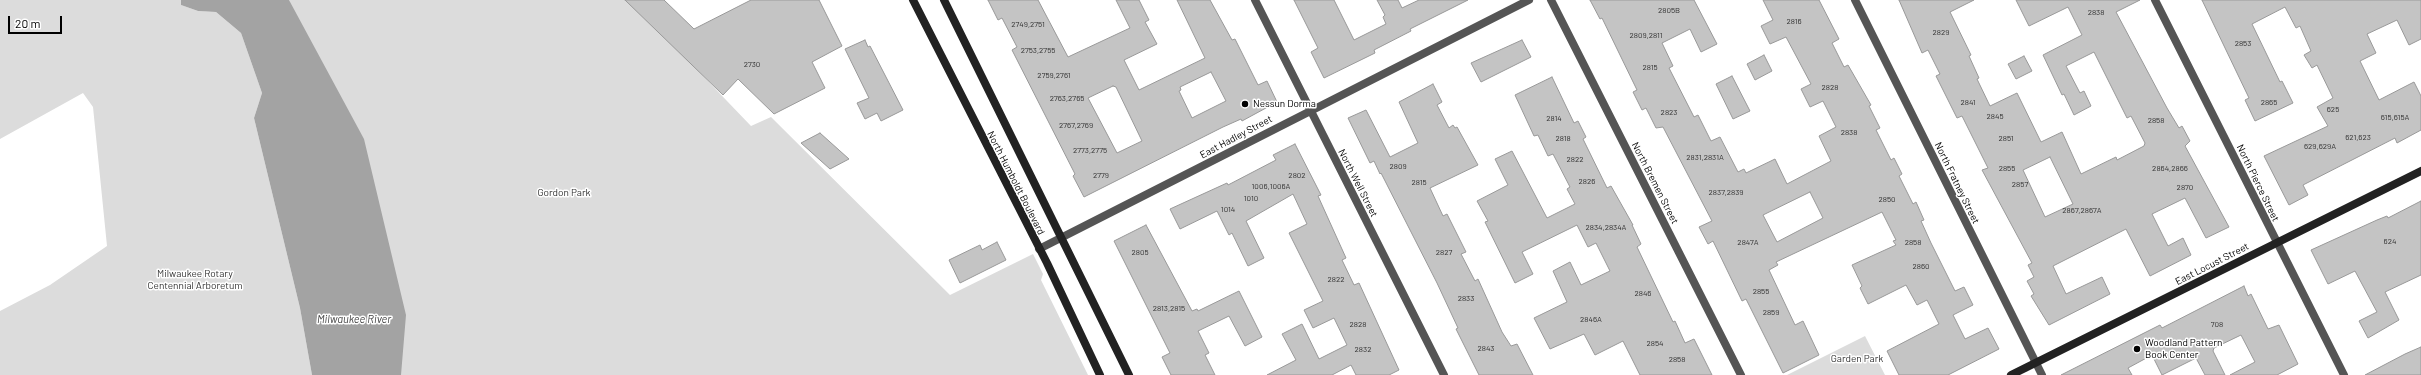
<!DOCTYPE html>
<style>
body{margin:0}
#map{position:relative;width:2421px;height:375px;overflow:hidden;background:#fff;font-family:Barlow,sans-serif}
canvas{display:block}
.scale{position:absolute;left:8px;top:16px;width:54px;height:18px;box-sizing:border-box;border:2px solid #000;border-top:0;padding-left:5px;font-size:12px;line-height:14px;white-space:nowrap;color:#000;-webkit-text-stroke:3px #fff;paint-order:stroke}
</style>
<div id="map">
<canvas width="2421" height="375"></canvas>
<div class="scale">20 m</div>
</div>
<script>
const ctx = document.querySelector('canvas').getContext('2d');
ctx.lineJoin = 'round';
function fill(path, color) { ctx.fillStyle = color; ctx.fill(path, 'evenodd'); }
const poly = rows => new Path2D(rows.map(r => 'M' + r).join(''));
function trace(path, color, width, dash) { ctx.strokeStyle = color; ctx.lineWidth = width; ctx.lineCap = dash ? 'butt' : 'round'; ctx.setLineDash(dash || []); ctx.stroke(path); }
function write(font, color, halo, rows, align = 'center') {
  ctx.font = font + ' Barlow,sans-serif'; ctx.lineWidth = 3; ctx.setLineDash([]); ctx.textBaseline = 'middle'; ctx.strokeStyle = halo; ctx.fillStyle = color; for (const [text, x, y, turn = 0] of rows) {
    ctx.save(); ctx.translate(x, y); ctx.rotate((+turn || 0) * Math.PI / 180); ctx.textAlign = isNaN(turn) ? turn : align; if (halo) ctx.strokeText(text, 0, 0); ctx.fillText(text, 0, 0); ctx.restore();
  }
}
fill(poly([
 [0,0,181,0,181,5,198,11,216,12,241,33,262,93,254,118,300,308,312,375,0,375,0,311,50,285,107,246,93,107,83,93,0,139],
 [289,0,630,0,751,126,771,117,950,295,1033,254,1043,274,1041,280,1088,375,401,375],
 [1865,336,1885,375,1787,375]
]), '#dcdcdc');
fill(poly([
 [181,0,289,0,364,139,406,315,401,375,312,375,300,308,254,118,262,93,241,33,216,12,198,11,181,5]
]), '#a3a3a3');
const building = poly([
 [625,0,664,0,694,29,751,0,819,0,842,46,812,62,825,88,774,114,738,79,723,95,625,0],
 [988,0,1038,0,1068,57,1130,28,1116,0,1139,0,1149,20,1145,22,1157,44,1124,60,1139,90,1205,58,1177,0,1210,0,1232,40,1235,39,1258,85,1267,81,1277,102,1242,121,1241,119,1223,127,1084,197,1073,176,1075,174,1012,50,1017,47,1002,18,998,20,988,0],
 [1211,72,1226,101,1192,118,1179,91,1181,90,1180,87,1211,72],
 [1113,86,1116,87,1142,141,1117,153,1088,98,1113,86],
 [1294,0,1334,0,1354,40,1386,24,1383,17,1385,15,1377,0,1398,0,1402,8,1419,0,1468,0,1410,29,1411,31,1374,50,1375,53,1324,78,1311,52,1318,48,1294,0],
 [1590,0,1694,0,1717,44,1701,52,1690,29,1662,43,1673,66,1669,68,1694,117,1698,115,1711,141,1720,137,1738,172,1744,169,1746,173,1775,159,1787,184,1831,161,1819,136,1836,127,1823,101,1810,107,1801,89,1811,84,1786,37,1770,44,1761,26,1773,20,1763,0,1819,0,1839,39,1832,43,1844,67,1848,65,1871,105,1869,106,1880,128,1876,130,1891,160,1894,158,1902,174,1899,176,1913,204,1916,202,1924,220,1921,221,1931,243,1955,291,1964,287,1973,305,1953,315,1965,339,1988,328,1999,349,1948,375,1899,375,1887,351,1939,324,1927,300,1917,305,1906,285,1868,304,1860,288,1862,286,1852,265,1896,245,1893,241,1896,240,1882,212,1776,262,1778,265,1769,270,1795,325,1803,321,1819,355,1783,373,1746,299,1742,301,1713,241,1708,244,1699,227,1712,221,1663,127,1656,128,1646,108,1642,110,1633,92,1637,90,1602,18,1600,19,1590,0],
 [1810,192,1823,218,1777,242,1763,215,1810,192],
 [1899,0,1974,0,1950,12,1971,55,1969,56,1979,78,1977,79,1990,106,2017,93,2041,142,2062,132,2081,174,2116,157,2117,160,2144,146,2145,143,2131,116,2127,118,2094,52,2066,66,2080,93,2084,91,2091,106,2074,115,2064,94,2062,95,2043,55,2082,35,2068,7,2029,26,2016,0,2140,0,2116,12,2167,108,2179,128,2182,126,2190,141,2185,146,2229,227,2206,238,2185,198,2152,214,2168,246,2183,238,2191,255,2150,276,2126,229,2053,266,2066,294,2102,277,2110,294,2049,325,2031,296,2034,294,2027,281,2034,277,2028,265,2032,263,1982,170,1988,168,1962,116,1957,118,1936,76,1940,74,1928,50,1922,53,1899,0],
 [2050,157,2073,204,2045,217,2023,170,2050,157],
 [2202,0,2421,0,2421,39,2409,45,2397,20,2367,34,2376,53,2360,61,2379,100,2414,82,2421,96,2421,130,2397,143,2395,138,2303,185,2308,195,2289,205,2264,156,2328,126,2317,107,2333,98,2317,65,2312,68,2304,55,2311,51,2300,26,2296,28,2285,7,2252,24,2280,82,2282,81,2293,103,2255,121,2245,100,2249,98,2202,0],
 [865,40,868,47,870,46,903,110,881,121,877,113,865,119,857,103,869,98,845,49,865,40],
 [1522,40,1531,57,1481,82,1471,63,1522,40],
 [1764,55,1772,71,1755,80,1747,64,1764,55],
 [2024,56,2032,71,2016,79,2008,64,2024,56],
 [1732,76,1750,111,1733,119,1716,84,1732,76],
 [1552,77,1574,123,1578,121,1586,137,1583,139,1607,188,1611,186,1633,225,1632,225,1641,244,1637,247,1673,322,1675,321,1685,343,1694,339,1712,375,1640,375,1623,341,1595,355,1584,334,1550,349,1534,318,1567,302,1553,271,1570,262,1581,285,1610,271,1596,243,1588,247,1577,225,1522,252,1533,274,1515,283,1485,222,1488,221,1477,201,1508,185,1495,159,1512,151,1547,218,1575,204,1567,189,1570,187,1553,154,1548,156,1538,135,1534,136,1515,95,1552,77],
 [1433,84,1442,102,1437,105,1449,128,1453,125,1455,128,1457,127,1478,165,1430,188,1443,216,1447,214,1466,252,1461,254,1475,281,1478,279,1502,332,1511,346,1517,344,1533,375,1479,375,1456,329,1458,328,1437,283,1381,173,1380,174,1374,161,1370,163,1348,118,1366,110,1390,157,1418,143,1399,102,1433,84],
 [820,133,849,159,830,169,801,143,820,133],
 [1295,144,1321,195,1318,196,1346,258,1342,260,1354,285,1359,283,1399,370,1389,375,1356,375,1351,365,1332,375,1267,375,1296,360,1282,334,1302,324,1319,359,1347,345,1334,318,1313,328,1304,310,1323,301,1289,233,1307,224,1293,194,1246,221,1264,258,1248,266,1232,233,1229,235,1217,211,1180,229,1170,209,1227,183,1228,185,1276,160,1273,155,1295,144],
 [2421,201,2421,275,2385,292,2399,320,2368,338,2359,321,2377,312,2355,271,2328,284,2311,250,2377,220,2387,216,2388,218,2421,201],
 [1146,225,1192,311,1197,309,1198,311,1239,291,1262,337,1245,346,1229,316,1198,331,1209,353,1205,355,1215,375,1171,375,1162,357,1170,353,1114,241,1146,225],
 [997,242,1006,260,960,283,949,260,980,245,982,250,997,242],
 [2244,286,2248,296,2251,294,2268,329,2279,325,2298,364,2277,375,2230,375,2255,362,2241,335,2214,348,2213,351,2225,375,2205,375,2196,358,2162,375,2152,355,2128,368,2132,375,2061,375,2160,325,2162,328,2244,286],
 [2421,347,2421,375,2365,375,2405,354,2421,347]
]);
fill(building, '#c4c4c4');
trace(building, '#999', 1);
trace(poly([
 [1255,0,1444,375],
 [1551,0,1741,375],
 [1855,0,2042,375],
 [2155,0,2344,375],
 [1039,249,1529,0]
]), '#555', 8);
trace(poly([
 [913,0,1047,263,1100,375],
 [944,0,1129,375],
 [2011,375,2421,171]
]), '#222', 8);
for (const [x, y, r, color] of [
 [1245,104,4,"#000"],
 [2137,349,4,"#000"]
]) { const dot = new Path2D(); dot.arc(x, y, r, 0, 2 * Math.PI); ctx.fillStyle = color; ctx.fill(dot); trace(dot, '#fff', 1.5); }
write('8px', '#313131', null, [
 ["2805B",1669,10],
 ["2838",2096,12],
 ["2816",1794,21],
 ["2749,2751",1028,24],
 ["2829",1941,32],
 ["2809,2811",1646,35],
 ["2853",2243,43],
 ["2753,2755",1038,50],
 ["2730",752,64],
 ["2815",1650,67],
 ["2759,2761",1054,75],
 ["2828",1830,87],
 ["2763,2765",1067,98],
 ["2841",1968,102],
 ["2865",2269,102],
 ["625",2333,109],
 ["2823",1669,112],
 ["2845",1995,116],
 ["615,615A",2395,117],
 ["2814",1554,118],
 ["2858",2156,120],
 ["2767,2769",1076,125],
 ["2838",1849,132],
 ["621,623",2358,137],
 ["2818",1563,138],
 ["2851",2006,138],
 ["629,629A",2320,146],
 ["2773,2775",1090,150],
 ["2831,2831A",1705,157],
 ["2822",1575,159],
 ["2809",1398,166],
 ["2855",2007,168],
 ["2864,2866",2170,168],
 ["2779",1101,175],
 ["2802",1297,175],
 ["2826",1587,181],
 ["2815",1419,182],
 ["2857",2020,184],
 ["1006,1006A",1271,186],
 ["2870",2185,187],
 ["2837,2839",1726,192],
 ["1010",1251,198],
 ["2850",1887,199],
 ["1014",1228,209],
 ["2867,2867A",2082,210],
 ["2834,2834A",1606,227],
 ["624",2390,241],
 ["2847A",1748,242],
 ["2858",1913,242],
 ["2805",1140,252],
 ["2827",1444,252],
 ["2860",1921,266],
 ["2822",1336,279],
 ["2855",1761,291],
 ["2846",1643,293],
 ["2833",1466,298],
 ["2813,2815",1169,308],
 ["2859",1771,312],
 ["2846A",1591,319],
 ["2828",1358,324],
 ["708",2217,324],
 ["2854",1655,343],
 ["2843",1486,348],
 ["2832",1363,349],
 ["2858",1677,359]
]);
write('10px', '#000', '#fff', [
 ["Nessun Dorma",1253,104],
 ["Woodland Pattern",2145,343],
 ["Book Center",2145,355]
], 'left');
write('10px', '#000', '#fff', [
 ["East Hadley Street",1236,137,-28],
 ["North Humboldt Boulevard",1016,183,63],
 ["North Weil Street",1358,183,63],
 ["North Bremen Street",1655,183,63],
 ["North Fratney Street",1957,183,64],
 ["North Pierce Street",2258,183,64],
 ["East Locust Street",2212,264,-27]
]);
write('10px', '#333', '#fff', [
 ["Gordon Park",564,193],
 ["Milwaukee Rotary",195,274],
 ["Centennial Arboretum",195,286],
 ["Garden Park",1857,359]
]);
write('italic 11px', '#444', '#fff', [
 ["Milwaukee River",354,319]
]);
</script>
